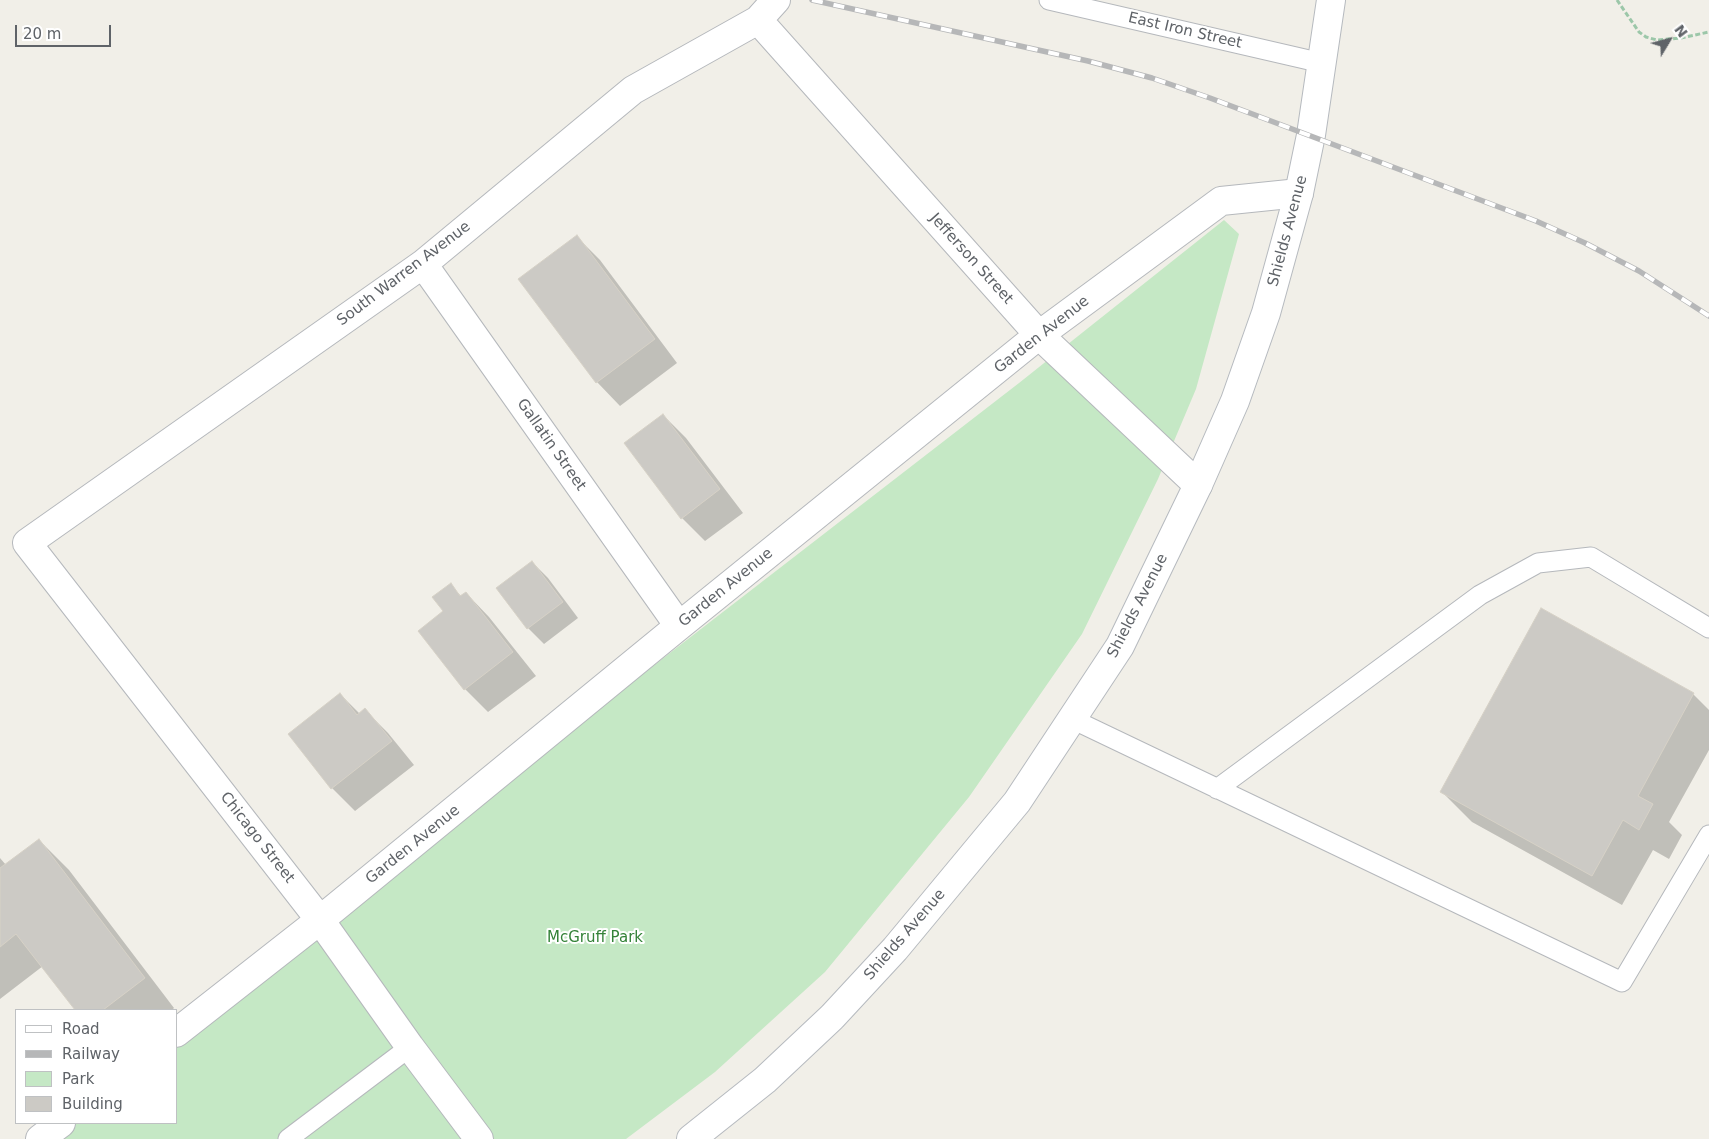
<!DOCTYPE html>
<style>
body{margin:0}
#map{position:relative;width:1709px;height:1139px;overflow:hidden;background:#f1efe8;font-family:"DejaVu Sans",sans-serif}
canvas{display:block}
.legend{position:absolute;left:15px;top:1009px;width:162px;height:115px;box-sizing:border-box;background:#fff;border:1px solid #bfc1c3;margin:0;padding:6px 9px;list-style:none;font-size:15px;color:#5f6368}
.legend li{display:flex;align-items:center;gap:10px;height:25px}
.legend b{width:25px;border:1px solid #bfc1c3}
.north{position:absolute;left:1644px;top:15px;width:50px;height:50px;-webkit-text-stroke:4px #fff;paint-order:stroke;rotate:53deg;font-size:14px;font-weight:700;line-height:20px;text-align:center;color:#5f6368}
.north::after{content:'';display:block;margin:auto;width:18px;height:22px;background:#5f6368;clip-path:polygon(50% 0,100% 100%,50% 72%,0 100%)}
.scale{position:absolute;left:15px;top:25px;width:96px;height:22px;box-sizing:border-box;border:2px solid #5f6368;border-top:0;padding-left:6px;font-size:15px;line-height:18px;white-space:nowrap;color:#5f6368;-webkit-text-stroke:4px #fff;paint-order:stroke}
</style>
<div id="map">
<canvas width="1709" height="1139"></canvas>
<ul class="legend">
<li><b style="height:6px;background:#fff"></b>Road</li>
<li><b style="height:6px;background:#b6b7b8"></b>Railway</li>
<li><b style="height:14px;background:#c5e8c5"></b>Park</li>
<li><b style="height:14px;background:#cccac5"></b>Building</li>
</ul>
<div class="north">N</div>
<div class="scale">20 m</div>
</div>
<script>
const ctx = document.querySelector('canvas').getContext('2d');
ctx.lineJoin = 'round';
function fill(path, color) { ctx.fillStyle = color; ctx.fill(path, 'evenodd'); }
const poly = rows => new Path2D(rows.map(r => 'M' + r).join(''));
function trace(path, color, width, dash) { ctx.strokeStyle = color; ctx.lineWidth = width; ctx.lineCap = dash ? 'butt' : 'round'; ctx.setLineDash(dash || []); ctx.stroke(path); }
function write(font, color, halo, rows, align = 'center') {
  ctx.font = font + ' "DejaVu Sans",sans-serif'; ctx.lineWidth = 4; ctx.setLineDash([]); ctx.textBaseline = 'middle'; ctx.strokeStyle = halo; ctx.fillStyle = color; for (const [text, x, y, turn = 0] of rows) {
    ctx.save(); ctx.translate(x, y); ctx.rotate((+turn || 0) * Math.PI / 180); ctx.textAlign = isNaN(turn) ? turn : align; if (halo) ctx.strokeText(text, 0, 0); ctx.fillText(text, 0, 0); ctx.restore();
  }
}
fill(poly([
 [1224,220,1239,234,1196,389,1158,479,1082,634,969,797,825,972,715,1072,626,1139,43,1139,64,1123,176,1123,176,1035,1019,383]
]), '#c5e8c5');
fill(poly([
 [577,237,600,260,677,363,620,406,597,382,520,279],
 [663,415,686,438,743,513,705,541,682,518],
 [532,562,548,578,578,618,544,644,528,628],
 [450,585,462,597,466,593,489,617,536,676,488,712,465,689,445,611],
 [340,694,360,714,365,710,388,733,414,765,355,811,332,788],
 [1693,694,1709,710,1709,750,1669,822,1682,835,1669,859,1653,850,1622,905,1472,822,1442,792],
 [39,840,69,870,174,1008,172,1010,77,1010,43,966,0,999,0,858,6,865]
]), '#0003');
const building = poly([
 [577,235,655,339,596,383,518,279,577,235],
 [663,414,720,489,681,519,624,443,663,414],
 [532,561,563,602,527,629,496,588,532,561],
 [451,583,460,596,466,592,513,652,464,690,418,631,443,611,432,597,451,583],
 [1541,608,1694,693,1638,796,1653,804,1639,830,1623,820,1592,876,1440,792,1541,608],
 [340,693,357,715,365,708,392,741,331,789,288,734,340,693],
 [39,839,145,978,103,1010,75,1010,16,934,0,947,0,868,39,839]
]);
fill(building, '#cccac5');
trace(building, '#d6d1c6', 1);
const lane = poly([
 [1049,0,1322,63],
 [1072,719,1622,982,1709,835],
 [1217,789,1480,595,1538,563,1591,557,1709,628],
 [288,1139,410,1047]
]);
const street = poly([
 [758,20,1039,335,1198,485],
 [423,264,679,626],
 [176,1033,320,920,679,626,1039,335,1221,201,1299,193],
 [40,1139,61,1123],
 [479,1139,410,1047,320,920,27,543,423,264,633,90,758,20,776,0]
]);
const secondary = poly([
 [691,1139,765,1080,832,1017,895,949,1017,802,1120,646,1198,485,1235,401,1266,313,1299,193,1311,135,1331,0]
]);
trace(lane, '#b5b8bc', 21);
trace(street, '#b5b8bc', 30);
trace(secondary, '#b6babf', 30);
trace(poly([
 [1617,0,1639,32,1646,37,1657,40,1681,38,1709,32]
]), '#9cc7a9', 3, [5, 2.5]);
trace(lane, '#fff', 19);
trace(street, '#fff', 28);
trace(secondary, '#fff', 28);
const rail = poly([
 [812,0,1088,61,1152,78,1210,98,1536,221,1585,243,1639,271,1709,316]
]);
trace(rail, '#b6b7b8', 5.5);
trace(rail, '#fff', 4, [11]);
write('15px', '#5f6368', '#fff', [
 ["East Iron Street",1185,31,13],
 ["Shields Avenue",1288,231,-75],
 ["Jefferson Street",971,259,48],
 ["South Warren Avenue",404,274,-37],
 ["Garden Avenue",1042,335,-38],
 ["Gallatin Street",551,445,55],
 ["Garden Avenue",726,588,-39],
 ["Shields Avenue",1138,606,-63],
 ["Chicago Street",257,838,52],
 ["Garden Avenue",413,845,-39],
 ["Shields Avenue",905,935,-49]
]);
write('15px', '#348238', '#fff', [
 ["McGruff Park",595,938]
]);
</script>
